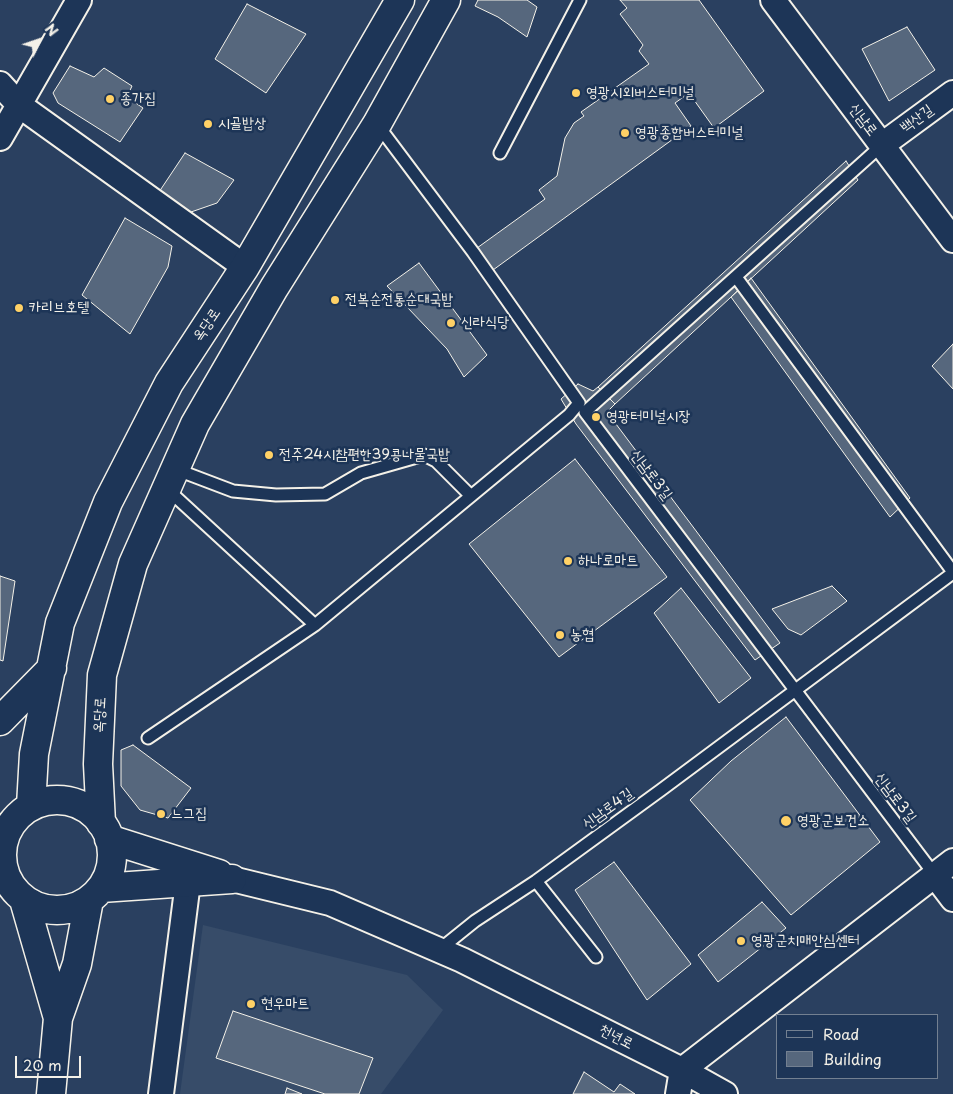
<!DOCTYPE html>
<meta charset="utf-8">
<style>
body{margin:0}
#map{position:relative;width:953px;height:1094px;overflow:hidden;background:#2a4060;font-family:"Playpen Sans",sans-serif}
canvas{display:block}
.legend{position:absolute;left:776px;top:1014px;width:162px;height:65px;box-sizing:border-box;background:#1d3557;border:1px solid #738091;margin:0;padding:6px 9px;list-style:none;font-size:15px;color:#f4f1e8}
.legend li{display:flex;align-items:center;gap:10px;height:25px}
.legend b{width:25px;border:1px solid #738091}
.north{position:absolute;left:15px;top:15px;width:50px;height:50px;-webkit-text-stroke:4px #1d3557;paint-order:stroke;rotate:49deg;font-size:14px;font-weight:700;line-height:20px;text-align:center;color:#f4f1e8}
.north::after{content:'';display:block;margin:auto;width:18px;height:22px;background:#f4f1e8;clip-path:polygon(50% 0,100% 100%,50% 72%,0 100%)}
.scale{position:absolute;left:15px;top:1056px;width:66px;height:22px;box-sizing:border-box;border:2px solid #f4f1e8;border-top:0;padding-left:6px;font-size:15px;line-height:18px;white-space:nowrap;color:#f4f1e8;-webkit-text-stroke:4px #1d3557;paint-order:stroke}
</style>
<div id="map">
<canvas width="953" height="1094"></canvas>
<ul class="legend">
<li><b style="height:6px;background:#1d3557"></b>Road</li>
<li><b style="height:14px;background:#56677d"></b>Building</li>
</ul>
<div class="north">N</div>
<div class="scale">20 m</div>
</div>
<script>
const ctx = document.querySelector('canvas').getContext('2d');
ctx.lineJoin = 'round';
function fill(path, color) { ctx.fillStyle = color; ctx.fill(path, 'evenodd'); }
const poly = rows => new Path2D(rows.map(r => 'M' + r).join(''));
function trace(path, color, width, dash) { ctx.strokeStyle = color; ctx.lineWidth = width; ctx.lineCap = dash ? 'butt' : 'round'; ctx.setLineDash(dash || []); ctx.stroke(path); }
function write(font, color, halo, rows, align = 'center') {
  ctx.font = font + ' "Playpen Sans","Poor Story",sans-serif'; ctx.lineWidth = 5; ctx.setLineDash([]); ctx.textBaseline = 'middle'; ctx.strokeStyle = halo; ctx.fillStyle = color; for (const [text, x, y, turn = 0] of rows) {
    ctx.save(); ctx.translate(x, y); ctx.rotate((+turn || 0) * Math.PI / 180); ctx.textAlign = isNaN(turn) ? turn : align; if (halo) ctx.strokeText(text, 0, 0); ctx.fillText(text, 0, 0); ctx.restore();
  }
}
fill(poly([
 [203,925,407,975,443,1010,381,1094,180,1094]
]), '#374c69');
const building = poly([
 [478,0,527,0,537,7,527,37,498,17,475,6,478,0],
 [620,0,699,0,764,91,714,128,689,93,675,103,691,126,493,270,477,248,545,199,539,190,557,176,565,138,574,123,584,116,581,112,649,64,639,51,643,45,620,14,627,8,620,0],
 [247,4,306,34,266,93,215,59,247,4],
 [907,27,935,70,889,101,862,49,907,27],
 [70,66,94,77,104,68,132,86,127,97,143,108,120,142,58,103,53,93,70,66],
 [185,153,234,180,217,203,191,212,159,192,185,153],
 [846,161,858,180,615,404,598,387,846,161],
 [125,218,172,246,168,267,130,334,82,295,125,218],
 [419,263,487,355,464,377,447,349,387,286,419,263],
 [751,278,910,498,890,517,731,297,751,278],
 [953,344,953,389,932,366,953,344],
 [578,384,593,391,598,387,615,404,607,412,780,643,755,660,576,424,561,399,578,384],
 [575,459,667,577,559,657,469,544,575,459],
 [0,576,15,581,3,661,0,660,0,576],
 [832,586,847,601,801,635,788,629,772,609,832,586],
 [681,588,751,678,719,703,654,613,681,588],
 [786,717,880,842,791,915,690,800,731,761,786,717],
 [133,745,191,788,168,818,140,810,121,786,121,750,133,745],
 [614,862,691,964,647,1000,575,890,614,862],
 [762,902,786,928,718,982,698,955,762,902],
 [233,1011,373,1058,359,1094,325,1094,216,1058,233,1011],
 [584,1072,614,1092,620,1084,635,1094,573,1094,584,1072],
 [287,1088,302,1094,285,1094,287,1088]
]);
fill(building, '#56677d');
trace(building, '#f4f1e8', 1);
const lane = poly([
 [882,145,585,412,934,874],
 [500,153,580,0],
 [736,277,953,572],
 [175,469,233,491,276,495,325,494,361,473,424,455,436,461,471,496],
 [166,488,315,625],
 [148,738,315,625,569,415,579,403,473,252,377,124],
 [536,881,596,957],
 [439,950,475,921,536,881,661,790,953,573]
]);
const street = poly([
 [773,0,953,240],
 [0,84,19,105,245,267],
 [0,138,79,0],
 [882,145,953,93],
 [934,874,953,899],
 [232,879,330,903,462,960,682,1070,953,861],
 [161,1094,188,882],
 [678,1094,682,1070,725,1094]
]);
const primary = poly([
 [0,721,52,668],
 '2 855a55 55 0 1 1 110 0a55 55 0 1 1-110 0Z',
 [31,806,34,754,60,623,108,502,169,383,245,267,400,0],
 [101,823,98,764,102,675,133,564,195,424,274,288,377,124,446,0],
 [109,839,219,874],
 [101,888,232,879],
 [24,900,58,1018],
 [51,1094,58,1018,77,964,89,900]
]);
trace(lane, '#f4f1e8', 15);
trace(street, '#f4f1e8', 28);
trace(primary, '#f4f1e8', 31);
trace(lane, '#1d3557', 11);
trace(street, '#1d3557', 24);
trace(primary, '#1d3557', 28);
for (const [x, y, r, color] of [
 [576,93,5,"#ffd166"],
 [110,99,5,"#ffd166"],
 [208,124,5,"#ffd166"],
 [625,133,5,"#ffd166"],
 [335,300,5,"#ffd166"],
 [19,308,5,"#ffd166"],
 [451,323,5,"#ffd166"],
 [596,417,5,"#ffd166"],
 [269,455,5,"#ffd166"],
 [568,561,5,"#ffd166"],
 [560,635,5,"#ffd166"],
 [161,814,5,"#ffd166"],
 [786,821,6,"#ffd166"],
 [741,941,5,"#ffd166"],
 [251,1004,5,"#ffd166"]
]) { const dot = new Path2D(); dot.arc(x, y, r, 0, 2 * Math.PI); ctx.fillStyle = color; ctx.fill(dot); trace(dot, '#1d3557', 2); }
write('15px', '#f4f1e8', '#1d3557', [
 ["영광시외버스터미널",586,93],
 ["종가집",120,99],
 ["시골밥상",218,124],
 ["영광종합버스터미널",635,133],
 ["전복순전통순대국밥",345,300],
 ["카리브호텔",29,308],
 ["신라식당",461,323],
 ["영광터미널시장",606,417],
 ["전주24시참편한39콩나물국밥",279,455],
 ["하나로마트",578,561],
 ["농협",570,635],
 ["느그집",171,814],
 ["영광군보건소",797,821],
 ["영광군치매안심센터",751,941],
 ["현우마트",261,1004]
], 'left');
write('15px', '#f4f1e8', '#1d3557', [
 ["백산길",917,119,-36],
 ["신남로",863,120,53],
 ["옥당로",207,325,-56],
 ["신남로3길",651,475,53],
 ["옥당로",100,715,-87],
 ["신남로3길",895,798,53],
 ["신남로4길",608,809,-36],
 ["천년로",616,1037,27]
]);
</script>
